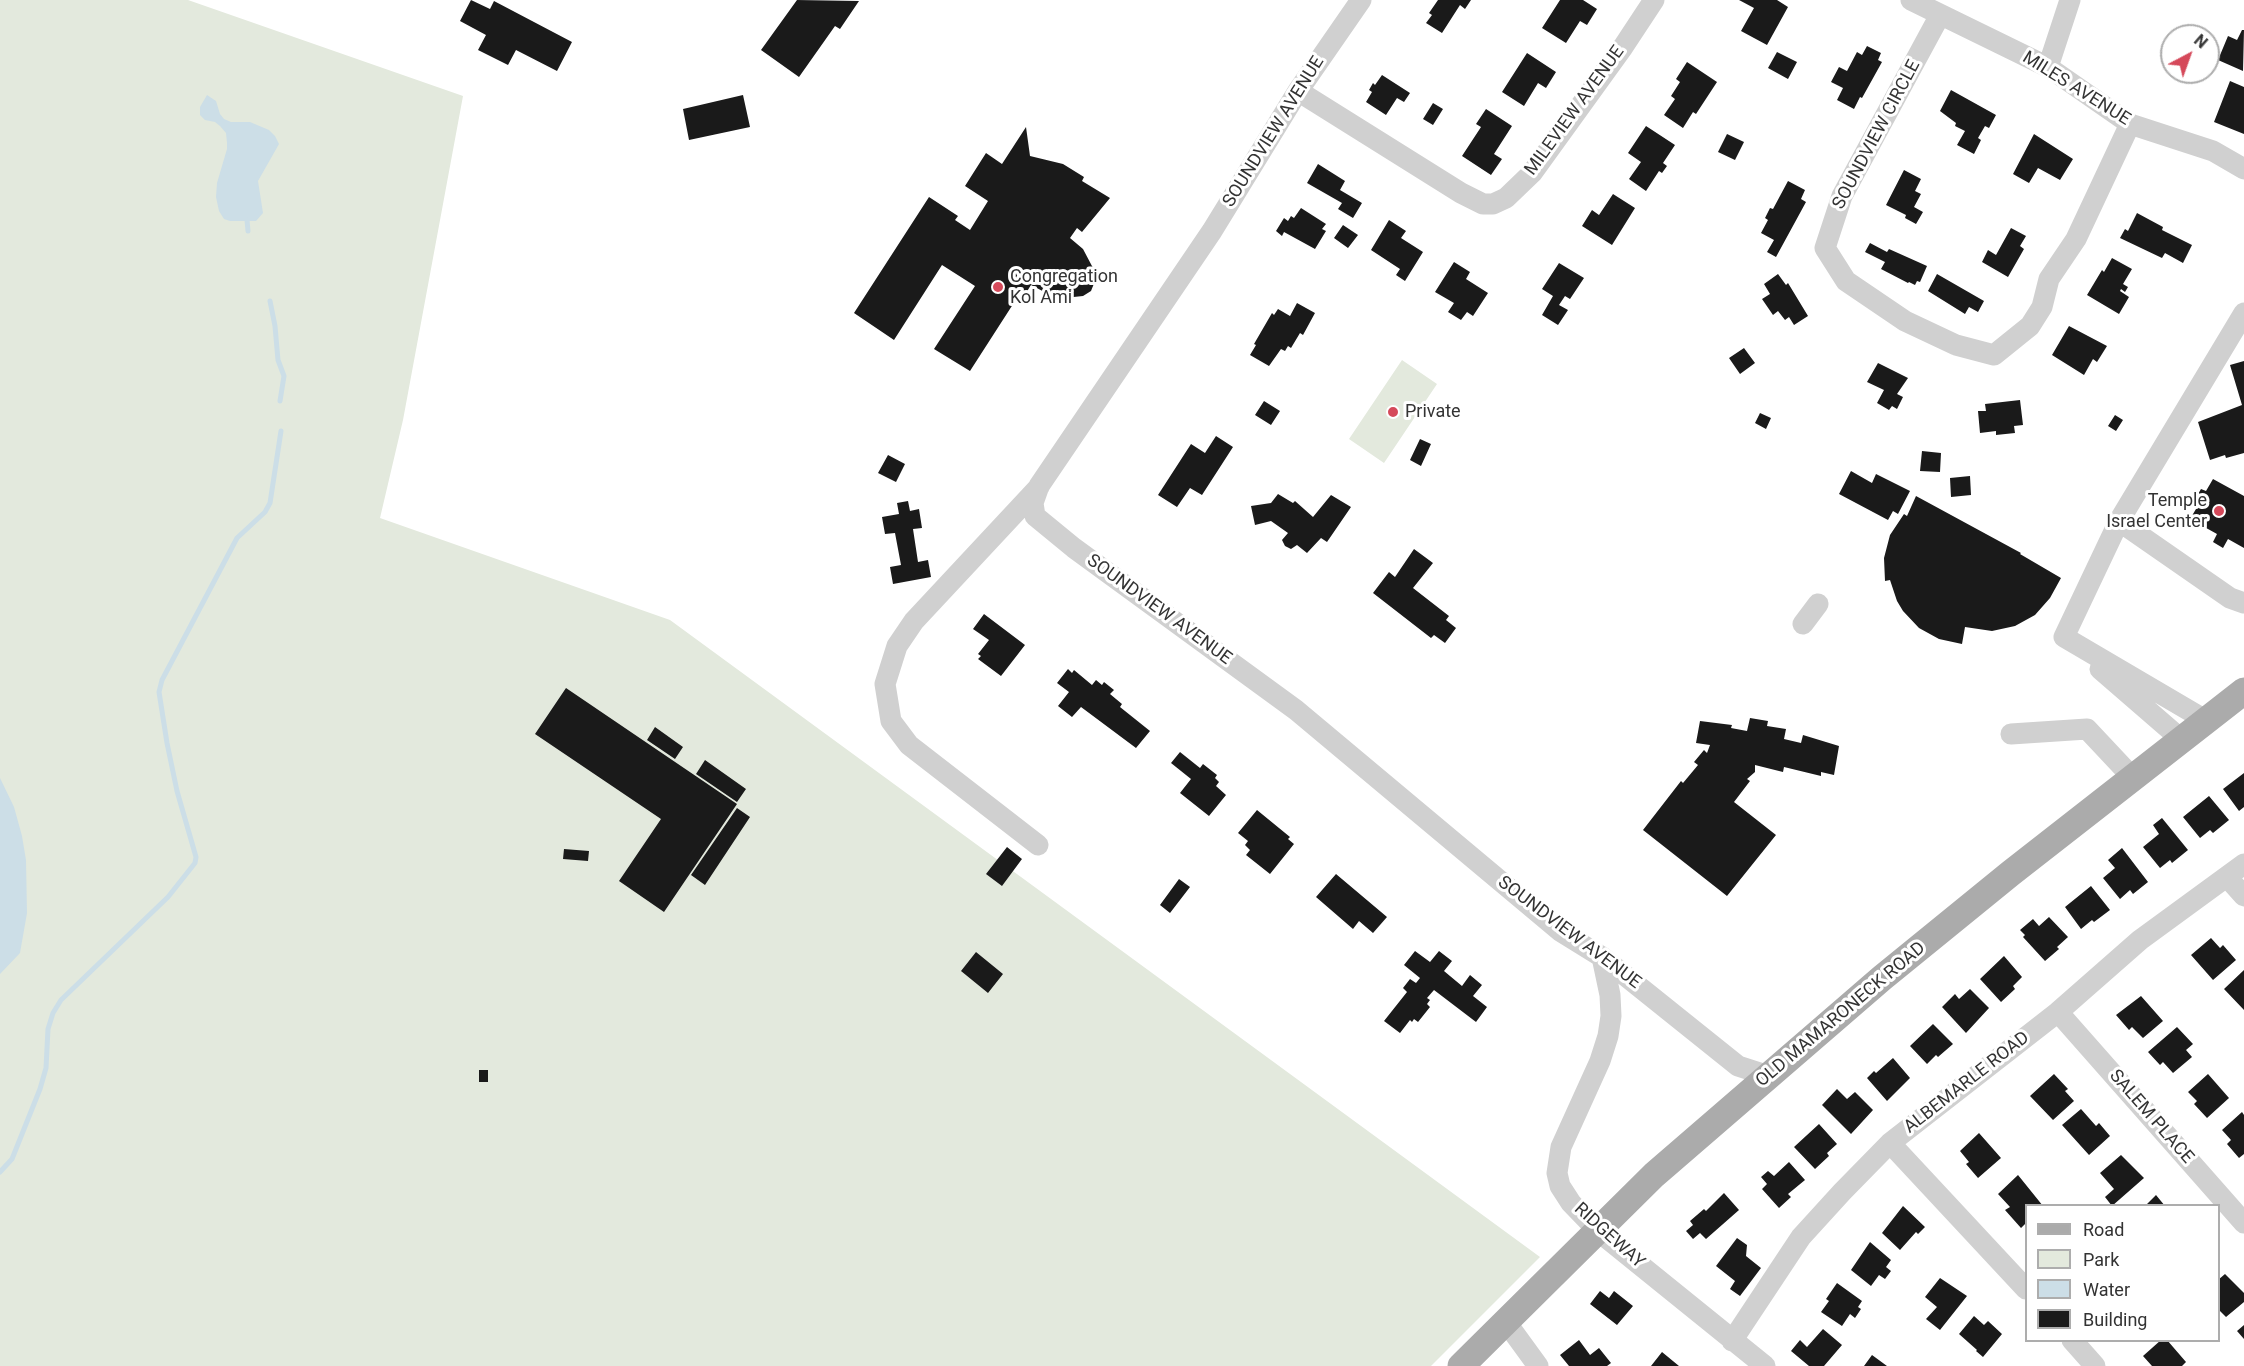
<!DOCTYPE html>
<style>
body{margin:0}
#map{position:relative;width:2244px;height:1366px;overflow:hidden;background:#fff;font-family:Roboto,sans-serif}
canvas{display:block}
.legend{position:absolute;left:2025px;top:1204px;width:195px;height:138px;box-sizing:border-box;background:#fff;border:2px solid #adadad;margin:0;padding:8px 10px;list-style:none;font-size:18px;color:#333}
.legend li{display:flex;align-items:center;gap:12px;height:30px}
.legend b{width:30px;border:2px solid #adadad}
.north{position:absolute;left:2160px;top:24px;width:60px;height:60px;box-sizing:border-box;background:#fff;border:2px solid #adadad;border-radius:50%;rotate:41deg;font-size:16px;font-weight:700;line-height:24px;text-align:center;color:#333}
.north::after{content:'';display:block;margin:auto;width:21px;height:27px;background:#d5495a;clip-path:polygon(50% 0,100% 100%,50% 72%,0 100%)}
</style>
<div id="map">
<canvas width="2244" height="1366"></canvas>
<ul class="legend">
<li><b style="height:8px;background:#ababab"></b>Road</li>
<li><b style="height:16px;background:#e3e9dd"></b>Park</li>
<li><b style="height:16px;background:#ccdee7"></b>Water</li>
<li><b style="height:16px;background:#1a1a1a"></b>Building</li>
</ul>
<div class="north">N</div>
</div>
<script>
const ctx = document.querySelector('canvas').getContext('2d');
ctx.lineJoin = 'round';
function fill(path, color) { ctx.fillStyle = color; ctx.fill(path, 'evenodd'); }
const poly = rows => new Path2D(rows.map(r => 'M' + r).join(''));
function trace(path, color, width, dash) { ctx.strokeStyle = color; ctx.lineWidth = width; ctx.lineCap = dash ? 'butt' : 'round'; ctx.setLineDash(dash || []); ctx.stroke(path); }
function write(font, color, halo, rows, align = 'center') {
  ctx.font = font + ' Roboto,sans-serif'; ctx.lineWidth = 6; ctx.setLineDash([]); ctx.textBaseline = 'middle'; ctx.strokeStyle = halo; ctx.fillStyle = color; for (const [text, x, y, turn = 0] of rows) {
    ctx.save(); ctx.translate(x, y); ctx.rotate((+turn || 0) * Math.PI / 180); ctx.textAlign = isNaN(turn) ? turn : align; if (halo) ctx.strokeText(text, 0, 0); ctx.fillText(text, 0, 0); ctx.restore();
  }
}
fill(poly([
 [0,0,188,0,463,96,403,420,380,518,670,620,1540,1257,1431,1366,0,1366],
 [1402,360,1437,384,1384,463,1349,439]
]), '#e3e9dd');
fill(poly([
 [207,95,216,101,220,114,224,119,231,122,250,122,269,130,275,136,279,144,258,181,263,213,256,221,230,221,224,219,219,211,216,197,217,183,227,149,227,143,226,133,220,126,215,122,205,120,200,115,200,107],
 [0,778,14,807,22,836,26,860,27,913,20,953,0,974]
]), '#ccdee7');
trace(poly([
 [247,220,248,231],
 [270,301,275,326,278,360,284,376,280,401],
 [0,1172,12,1159,40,1089,46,1068,48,1029,53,1013,61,1000,168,897,195,863,196,857,177,791,167,743,159,692,162,680,237,538,265,512,270,503,281,431]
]), '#ccdee7', 5);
fill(poly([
 [471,0,490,9,494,1,572,42,557,71,516,50,508,65,478,50,486,35,460,21],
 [797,0,859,1,840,29,835,26,799,77,761,50],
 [1438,0,1471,0,1465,9,1460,5,1442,33,1426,23,1432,15,1429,13],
 [1560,0,1583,0,1597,9,1587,25,1580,21,1566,43,1542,28],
 [1739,0,1777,0,1788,7,1767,45,1741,31,1754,8],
 [2242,30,2244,30,2243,71,2218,60,2228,36,2237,40],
 [1867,46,1881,53,1878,60,1882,62,1862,98,1860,97,1854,109,1837,100,1843,88,1831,82,1839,67,1847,71,1857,52,1862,55],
 [1777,52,1797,62,1788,79,1768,68],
 [1527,53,1556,72,1546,88,1538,83,1524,106,1502,92],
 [1687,62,1717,82,1696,114,1693,112,1683,128,1664,115,1675,99,1671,96,1680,82,1676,79],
 [1382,75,1410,93,1404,102,1397,98,1386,115,1366,102,1372,92,1369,90,1373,83,1375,85],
 [2230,81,2244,87,2244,134,2214,122],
 [1951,90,1996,115,1989,128,1985,126,1978,138,1981,140,1974,154,1957,145,1965,131,1955,126,1956,123,1940,111],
 [743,95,750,127,689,140,683,109],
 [1433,103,1443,109,1433,125,1423,119],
 [1486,109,1512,126,1494,154,1502,159,1491,175,1462,156,1481,127,1476,124],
 [1646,126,1675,145,1663,163,1667,166,1662,173,1659,171,1646,191,1629,179,1641,162,1628,153],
 [1026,127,1030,156,1063,164,1084,177,1082,181,1110,198,1082,232,1077,228,1070,238,1083,249,1093,268,1095,281,1091,291,1083,296,1064,298,1052,296,1031,285,1021,301,1017,298,970,371,934,349,975,286,942,265,894,340,854,313,929,197,958,216,955,220,970,230,988,201,965,186,986,153,1002,164],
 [1727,134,1744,142,1735,160,1718,152],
 [2034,134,2073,159,2060,180,2038,168,2029,183,2013,174],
 [1318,164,1345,181,1340,190,1362,203,1353,218,1338,209,1342,203,1307,183],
 [1904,170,1921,179,1915,191,1921,194,1914,207,1923,212,1916,224,1905,218,1906,215,1886,205],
 [1788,181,1805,190,1801,199,1806,202,1776,257,1767,252,1774,240,1761,233,1768,220,1765,218,1770,208,1773,209],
 [1613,194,1635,208,1612,245,1582,226,1592,210,1599,215],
 [1301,208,1326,224,1322,229,1326,231,1315,249,1284,232,1282,236,1276,231,1284,218,1288,221,1291,216,1294,218],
 [2137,213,2163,227,2162,230,2192,245,2183,263,2165,253,2162,258,2120,238,2125,229,2128,231],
 [1389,220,1406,231,1401,238,1423,252,1405,281,1396,275,1400,269,1371,250],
 [1343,225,1358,235,1348,248,1334,238],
 [2011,228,2026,236,2020,246,2024,249,2008,277,1982,262,1988,250,1996,255],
 [1870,243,1887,252,1889,249,1927,266,1920,282,1917,281,1915,285,1909,282,1908,283,1881,269,1885,262,1865,252],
 [2112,258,2132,269,2123,284,2128,287,2125,292,2121,289,2120,291,2129,297,2119,314,2087,295,2102,270,2104,272],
 [1454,262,1470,272,1466,279,1488,293,1473,316,1467,312,1461,320,1448,312,1454,303,1435,292],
 [1559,263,1584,278,1570,299,1565,296,1559,305,1568,310,1558,325,1542,315,1553,296,1542,289],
 [1778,274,1786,285,1788,283,1808,316,1794,325,1789,317,1785,320,1778,311,1773,315,1762,299,1770,294,1764,284],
 [1937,274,1984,301,1978,312,1969,307,1965,314,1928,291],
 [1297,303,1315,313,1303,335,1300,333,1291,348,1288,346,1285,351,1281,349,1269,366,1250,355,1256,345,1254,344,1272,313,1274,315,1278,309,1290,316],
 [2069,326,2107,346,2097,362,2093,359,2084,375,2052,355],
 [1744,348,1755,363,1740,374,1729,358],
 [2244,361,2244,453,2226,458,2225,455,2210,460,2198,422,2242,405,2230,365],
 [1878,363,1908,378,1897,394,1903,397,1897,409,1892,406,1889,410,1877,403,1884,390,1867,382],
 [2020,400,2023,425,2014,426,2015,433,1996,435,1996,431,1980,433,1978,411,1986,411,1985,404],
 [1264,401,1280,411,1271,425,1255,415],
 [1760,413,1771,418,1766,429,1755,423],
 [2115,415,2123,420,2116,431,2108,426],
 [1216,436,1233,447,1202,495,1190,488,1177,507,1158,495,1191,444,1205,453],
 [1420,439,1431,444,1421,466,1410,460],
 [1922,451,1941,453,1940,472,1920,471],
 [888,455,905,464,896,482,878,473],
 [1851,471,1872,483,1876,474,1910,491,1898,514,1893,511,1888,520,1839,494],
 [1970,476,1971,495,1951,497,1950,478],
 [2213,479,2244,496,2244,548,2228,539,2223,548,2213,542,2217,534,2190,519,2199,504,2194,501,2201,489,2206,491],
 [1278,494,1293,503,1295,501,1313,517,1331,495,1351,507,1327,542,1321,538,1307,553,1297,545,1291,549,1285,546,1282,540,1288,533,1271,521,1255,525,1251,506,1271,503],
 [1916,496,2021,553,2020,554,2061,578,2050,598,2035,615,2015,626,1992,631,1965,627,1962,644,1939,639,1919,628,1903,611,1897,601,1890,580,1885,581,1884,558,1890,535,1904,514,1907,516],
 [908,501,910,511,919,509,922,528,913,529,918,562,928,560,931,577,893,584,890,567,901,565,895,533,885,534,882,517,899,514,897,503],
 [1414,549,1433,563,1413,588,1449,616,1446,620,1456,628,1445,643,1434,635,1431,638,1373,593,1389,572,1395,577],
 [984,614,1025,645,1001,676,978,659,981,656,978,654,989,640,973,629],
 [1068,669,1072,673,1074,670,1092,685,1096,680,1102,685,1104,682,1114,690,1110,694,1122,704,1120,707,1150,731,1136,748,1081,707,1072,717,1058,706,1069,692,1057,683],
 [566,688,737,804,664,912,619,881,661,819,535,734],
 [1750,718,1768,721,1767,726,1786,729,1784,739,1801,743,1803,735,1839,746,1834,775,1821,772,1821,776,1784,767,1783,772,1755,765,1755,772,1747,779,1750,781,1734,802,1776,835,1727,896,1643,830,1681,781,1683,783,1698,765,1694,762,1704,750,1707,753,1710,745,1696,743,1700,721,1732,725,1731,728,1747,731],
 [655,727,683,747,675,759,647,740],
 [1180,752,1200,768,1203,764,1217,775,1215,778,1219,782,1216,786,1226,795,1209,816,1180,793,1191,779,1171,763],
 [705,760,746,789,737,802,696,774],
 [2244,773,2244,807,2239,811,2223,789],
 [2209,796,2229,820,2213,833,2210,830,2200,838,2183,817],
 [737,808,750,817,705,885,691,875],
 [1257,810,1290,837,1288,839,1294,844,1270,874,1246,855,1250,850,1245,845,1248,841,1238,833],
 [2162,818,2188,850,2172,863,2170,860,2160,868,2143,847,2159,834,2153,825],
 [1007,847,1022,859,1002,886,986,874],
 [2122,848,2148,882,2133,894,2130,890,2120,899,2103,878,2115,868,2108,860],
 [564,849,589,851,588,861,563,859],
 [1336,874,1387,917,1373,933,1359,921,1353,929,1316,897],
 [1179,879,1190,887,1170,913,1160,905],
 [2091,886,2110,910,2094,922,2092,920,2081,929,2065,907],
 [2049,917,2068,937,2057,947,2059,949,2045,961,2023,937,2025,935,2020,930,2033,919,2039,926],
 [2211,938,2220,948,2223,945,2236,960,2213,980,2191,955],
 [1415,951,1430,962,1439,951,1452,961,1444,971,1462,986,1470,975,1482,985,1473,996,1487,1007,1476,1022,1434,990,1427,998,1430,1000,1427,1004,1430,1007,1418,1022,1414,1019,1412,1022,1410,1020,1400,1033,1384,1021,1407,992,1403,988,1410,979,1416,983,1420,978,1404,965],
 [976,952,1003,974,988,993,961,971],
 [2004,956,2022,977,2013,986,2015,989,2001,1002,1980,979],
 [2244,970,2244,1010,2224,989],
 [1970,989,1989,1008,1966,1033,1942,1007,1955,994,1959,999],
 [2141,996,2163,1021,2143,1038,2132,1027,2129,1030,2116,1015],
 [1933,1024,1953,1044,1938,1057,1936,1055,1927,1064,1910,1046],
 [2177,1027,2193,1044,2186,1050,2192,1057,2173,1073,2163,1062,2160,1065,2148,1052],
 [1893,1058,1910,1078,1887,1101,1867,1078,1874,1071,1876,1073],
 [479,1070,488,1070,488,1082,479,1082],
 [2054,1074,2068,1089,2065,1091,2074,1101,2053,1120,2030,1096],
 [2208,1074,2229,1098,2207,1118,2194,1104,2197,1101,2188,1092],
 [1837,1089,1847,1099,1855,1092,1873,1110,1851,1134,1822,1105],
 [2081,1109,2096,1126,2099,1123,2110,1136,2089,1155,2062,1125],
 [2242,1112,2244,1115,2244,1154,2239,1158,2227,1144,2231,1140,2222,1130],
 [1819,1124,1837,1144,1827,1153,1829,1156,1815,1169,1794,1147],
 [1979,1133,2001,1158,1978,1178,1966,1164,1969,1162,1960,1151],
 [2121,1155,2144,1178,2112,1206,2105,1197,2114,1189,2100,1173],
 [1789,1162,1805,1180,1788,1194,1791,1197,1779,1208,1762,1189,1767,1184,1761,1177,1768,1171,1774,1176],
 [2018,1175,2043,1206,2026,1206,2026,1223,2021,1228,2005,1210,2010,1207,1998,1194],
 [1724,1193,1739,1210,1706,1239,1700,1233,1693,1239,1686,1231,1693,1225,1690,1221,1704,1209,1706,1211],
 [2156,1195,2165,1206,2145,1206],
 [1903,1206,1925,1227,1918,1234,1916,1232,1900,1250,1882,1233],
 [1737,1238,1747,1245,1746,1256,1761,1268,1740,1296,1730,1289,1735,1281,1716,1266],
 [1870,1242,1891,1260,1886,1267,1891,1271,1885,1279,1879,1275,1871,1286,1851,1270],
 [2225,1274,2244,1293,2244,1302,2226,1317,2218,1309,2218,1280],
 [1940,1278,1967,1296,1940,1330,1926,1319,1937,1307,1925,1297],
 [1837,1283,1862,1301,1858,1307,1861,1309,1855,1318,1850,1314,1842,1326,1821,1312,1829,1301,1826,1299],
 [1600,1291,1609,1298,1614,1291,1633,1306,1617,1325,1590,1304],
 [1974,1316,1984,1325,1988,1321,2002,1334,1983,1357,1976,1351,1977,1350,1959,1334],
 [2244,1325,2244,1339,2237,1331],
 [1823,1329,1842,1345,1824,1366,1809,1366,1791,1351,1800,1340,1807,1347],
 [1579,1340,1590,1355,1599,1348,1611,1363,1607,1366,1569,1366,1560,1355],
 [2161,1340,2167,1340,2186,1362,2182,1366,2152,1366,2143,1356],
 [1662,1352,1679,1366,1651,1366],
 [1872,1355,1887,1366,1864,1366]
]), '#1a1a1a');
trace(poly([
 [1361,0,1298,91,1212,231,1039,486,1033,503,1035,516,1074,548,1296,710,1560,931,1602,957,1738,1066,1769,1076],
 [1911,0,2048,67,2130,124,2213,151,2244,169],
 [1940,15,1842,196,1825,248,1846,281,1905,321,1956,345,1994,355,2030,326,2042,307,2049,279,2076,239,2130,124],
 [2048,67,2070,0],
 [1298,91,1461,193,1483,204,1493,204,1506,198,1532,173,1623,47,1654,0],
 [2244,313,2119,521,2230,598,2244,603],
 [1803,624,1818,604],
 [2064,637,2207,721],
 [2064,637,2119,521],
 [2100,669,2182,740],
 [2011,734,2087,729,2133,778],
 [1038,845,909,745,891,721,885,684,897,646,914,621,1039,487],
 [2227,877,2244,896],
 [1602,957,1610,995,1611,1016,1608,1036,1600,1061,1561,1147,1557,1173,1560,1186,1571,1203,1598,1231,1765,1366],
 [2058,1012,2244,1223],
 [1890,1143,2026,1289],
 [1506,1322,1538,1366],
 [2072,1340,2095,1366],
 [1732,1341,1801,1237,1842,1192,1890,1143,2058,1012,2140,940,2244,864]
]), '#d0d0d0', 21);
trace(poly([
 [1461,1366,1654,1175,1882,978,2011,873,2244,691]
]), '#ababab', 27);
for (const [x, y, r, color] of [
 [998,287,6,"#d5495a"],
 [1393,412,6,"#d5495a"],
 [2219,511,6,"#d5495a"]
]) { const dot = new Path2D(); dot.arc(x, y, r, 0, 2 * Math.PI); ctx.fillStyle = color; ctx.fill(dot); trace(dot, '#fff', 2); }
write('18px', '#333', '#fff', [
 ["MILES AVENUE",2076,89,32],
 ["MILEVIEW AVENUE",1575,111,-54],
 ["SOUNDVIEW AVENUE",1274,132,-58],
 ["SOUNDVIEW CIRCLE",1877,135,-62],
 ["SOUNDVIEW AVENUE",1159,610,36],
 ["SOUNDVIEW AVENUE",1569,933,37],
 ["OLD MAMARONECK ROAD",1841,1015,-40],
 ["ALBEMARLE ROAD",1967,1083,-38],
 ["SALEM PLACE",2151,1117,49],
 ["RIDGEWAY",1609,1236,42]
]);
write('18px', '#333', '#fff', [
 ["Congregation",1010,277],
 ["Kol Ami",1010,298],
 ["Private",1405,412],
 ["Temple",2207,501,"right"],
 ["Israel Center",2207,522,"right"]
], 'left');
</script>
